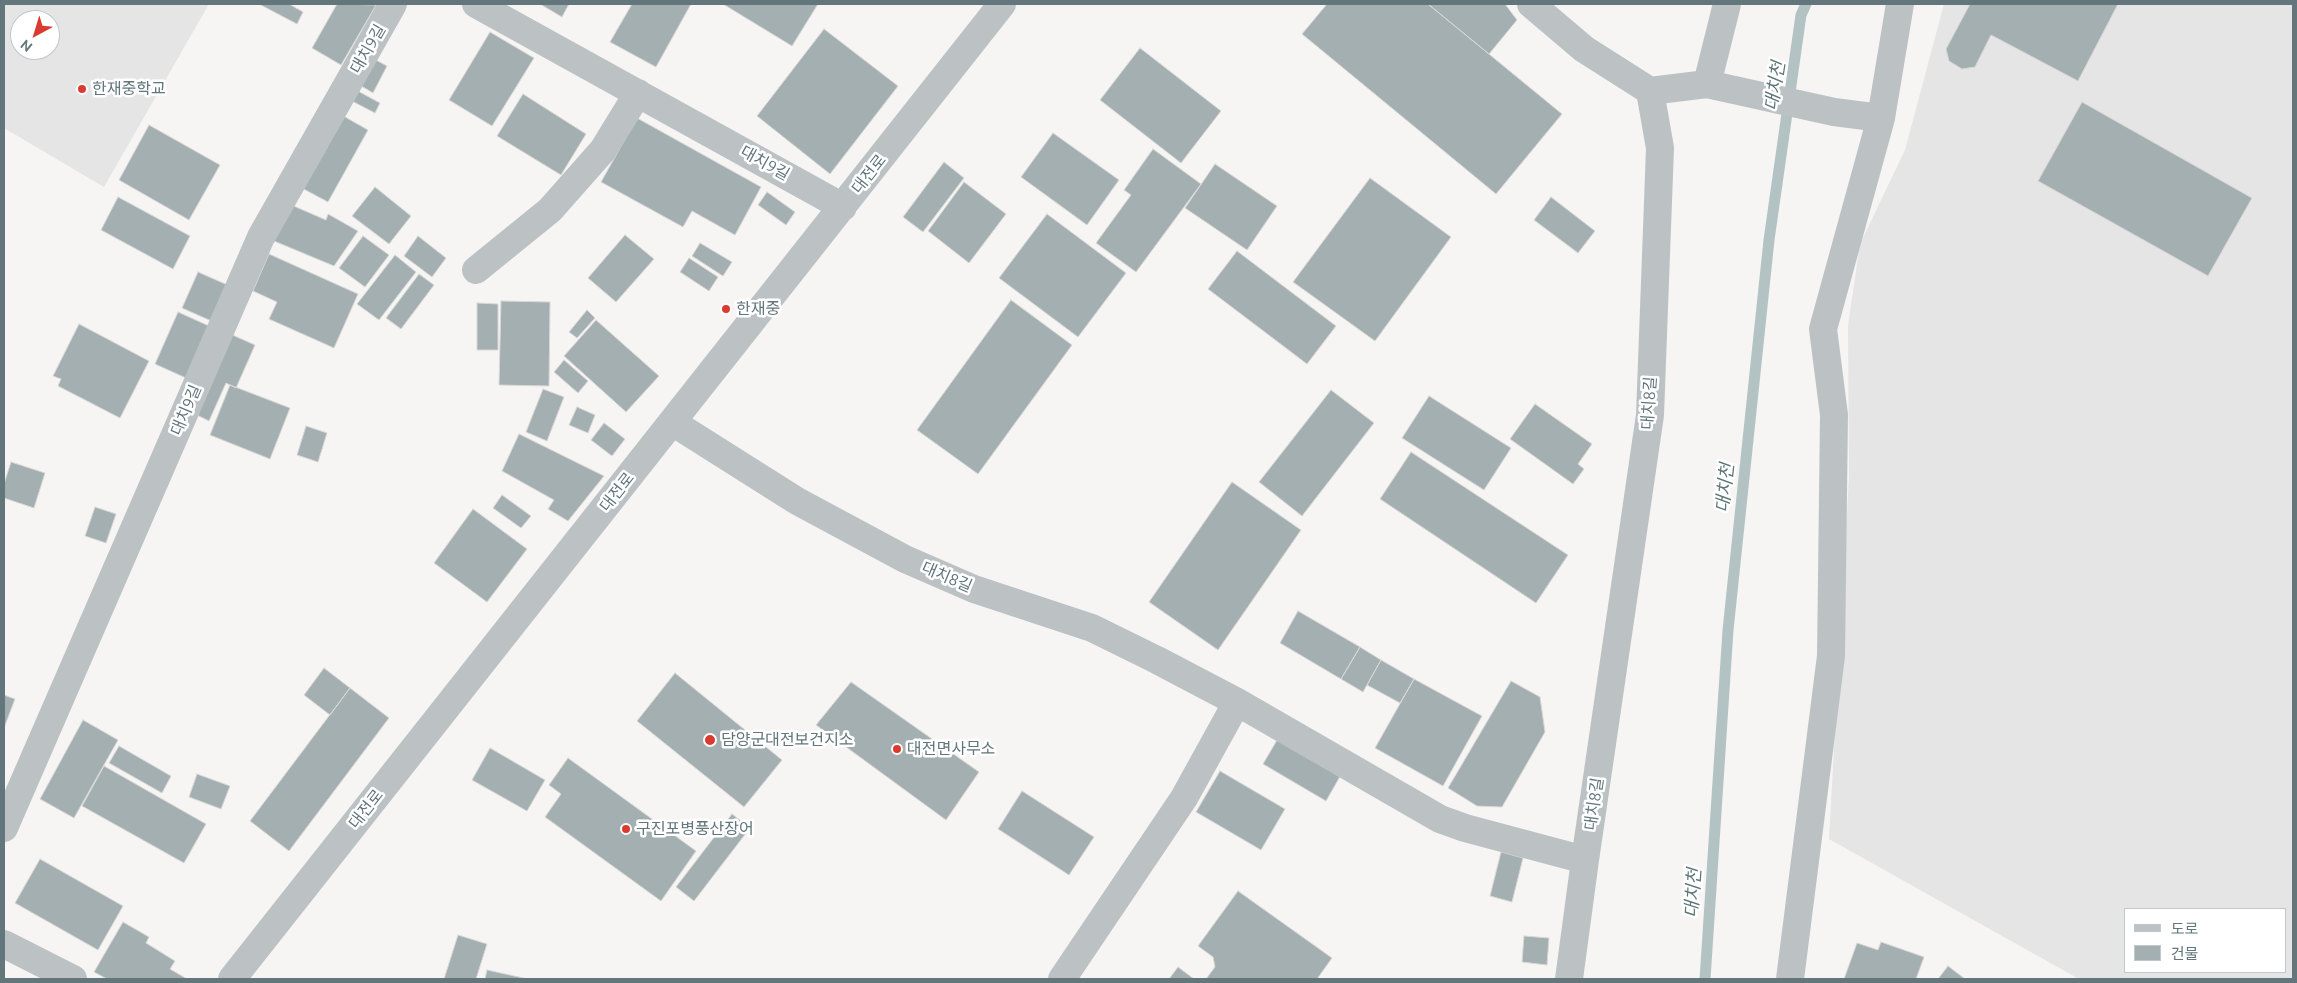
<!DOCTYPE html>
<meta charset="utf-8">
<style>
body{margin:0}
#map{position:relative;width:2297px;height:983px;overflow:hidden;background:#f6f5f3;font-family:Ubuntu,"Noto Sans KR",sans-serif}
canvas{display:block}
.frame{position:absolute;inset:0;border:5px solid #62767c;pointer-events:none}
.legend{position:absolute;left:2124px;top:908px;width:162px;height:65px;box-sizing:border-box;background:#fff;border:1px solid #c0c8cb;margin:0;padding:6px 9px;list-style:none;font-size:15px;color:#62767c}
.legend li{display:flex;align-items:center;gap:10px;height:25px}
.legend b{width:25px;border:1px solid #c0c8cb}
.north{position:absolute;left:10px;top:10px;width:50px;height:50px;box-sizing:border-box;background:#fff;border:1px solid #c0c8cb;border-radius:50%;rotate:219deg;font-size:14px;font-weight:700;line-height:20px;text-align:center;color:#62767c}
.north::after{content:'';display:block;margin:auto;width:18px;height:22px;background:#da3a2f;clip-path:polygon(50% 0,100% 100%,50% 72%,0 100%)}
</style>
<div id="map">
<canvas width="2297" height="983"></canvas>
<div class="frame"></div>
<ul class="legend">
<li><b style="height:6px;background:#bcc2c4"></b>도로</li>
<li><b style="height:14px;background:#a4afb2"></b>건물</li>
</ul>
<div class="north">N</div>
</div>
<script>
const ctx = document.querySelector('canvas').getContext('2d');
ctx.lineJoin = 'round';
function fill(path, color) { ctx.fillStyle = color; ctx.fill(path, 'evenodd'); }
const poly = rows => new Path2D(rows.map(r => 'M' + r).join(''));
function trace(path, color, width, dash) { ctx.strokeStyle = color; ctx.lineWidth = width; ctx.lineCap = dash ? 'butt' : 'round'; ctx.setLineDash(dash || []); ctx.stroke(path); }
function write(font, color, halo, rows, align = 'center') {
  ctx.font = font + ' Ubuntu,"Noto Sans KR",sans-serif'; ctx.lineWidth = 5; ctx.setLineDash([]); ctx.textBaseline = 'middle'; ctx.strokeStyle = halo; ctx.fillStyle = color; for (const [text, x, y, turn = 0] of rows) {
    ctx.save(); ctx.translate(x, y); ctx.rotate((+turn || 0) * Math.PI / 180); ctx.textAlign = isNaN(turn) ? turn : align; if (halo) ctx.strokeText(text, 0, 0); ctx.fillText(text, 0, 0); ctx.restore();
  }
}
fill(poly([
 [4,4,209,4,104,187,4,128],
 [20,20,50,20,50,50,20,50],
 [1944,4,2293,4,2293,979,2079,979,1829,839,1849,477,1848,326,1860,244,1905,150],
 [2126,909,2286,909,2286,972,2126,972]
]), '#e4e5e4');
trace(poly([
 [1705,979,1728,630,1769,240,1801,15,1806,4]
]), '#b3c3c4', 11);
const building = poly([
 [259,4,289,4,303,12,297,24,259,4],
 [337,4,376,5,341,65,312,48,337,4],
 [540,4,569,4,562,17,540,4],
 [632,4,691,4,656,67,610,42,632,4],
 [723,4,818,4,792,46,723,4],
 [1327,4,1428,4,1562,114,1496,194,1302,34,1327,4],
 [1428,4,1505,4,1517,20,1489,54,1428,4],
 [1970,4,2118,4,2078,81,1991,35,1975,67,1962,69,1949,61,1946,49,1970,4],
 [824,29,898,86,830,174,757,116,824,29],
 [490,32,534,58,492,126,449,100,490,32],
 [1140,48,1221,111,1181,163,1100,100,1140,48],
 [372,58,387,66,373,93,358,84,372,58],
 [356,90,380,103,375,113,350,100,356,90],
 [523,94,586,134,561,175,497,136,523,94],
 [2082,102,2252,198,2208,276,2038,181,2082,102],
 [338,113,368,130,328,202,298,186,338,113],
 [637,118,761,187,735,235,692,211,683,227,601,182,637,118],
 [149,125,220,165,189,220,119,180,149,125],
 [1053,133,1119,180,1087,225,1021,177,1053,133],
 [1153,149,1201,184,1136,272,1096,243,1131,195,1124,190,1153,149],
 [944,162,964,178,923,232,903,217,944,162],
 [1215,164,1277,206,1247,250,1185,208,1215,164],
 [1370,178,1451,237,1375,341,1293,282,1370,178],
 [964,182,1006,214,969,263,928,231,964,182],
 [375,187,411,216,389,244,352,216,375,187],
 [767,192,795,212,786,225,758,205,767,192],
 [118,197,190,236,173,269,101,230,118,197],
 [1551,197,1595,231,1578,253,1534,220,1551,197],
 [289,204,326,220,328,214,358,231,334,266,274,241,289,204],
 [1047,214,1126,273,1078,337,999,278,1047,214],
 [625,235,654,259,616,302,588,278,625,235],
 [363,236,389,255,365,287,339,268,363,236],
 [418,236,446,258,432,277,404,256,418,236],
 [700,243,732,262,723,276,692,256,700,243],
 [1237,251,1336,326,1307,364,1208,289,1237,251],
 [269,254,358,294,334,348,269,319,277,302,253,291,269,254],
 [395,255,416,272,379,320,357,304,395,255],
 [689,258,718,277,709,291,680,272,689,258],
 [198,272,232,287,216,323,182,308,198,272],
 [419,274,434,285,401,329,386,318,419,274],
 [1011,300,1072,345,978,474,917,430,1011,300],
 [501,301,550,302,549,386,499,385,501,301],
 [477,303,498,304,498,350,477,350,477,303],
 [587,310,595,318,577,338,569,332,587,310],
 [178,312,209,326,186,378,155,364,178,312],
 [596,320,659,376,626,412,564,356,596,320],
 [79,324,149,361,120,418,58,386,61,379,53,376,79,324],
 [228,333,255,345,236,388,226,383,209,421,193,413,228,333],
 [564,360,588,381,578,393,554,372,564,360],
 [230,385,290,408,270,459,210,435,230,385],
 [543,389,564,397,547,441,526,432,543,389],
 [1331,390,1374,423,1302,516,1259,482,1331,390],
 [1429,396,1511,448,1484,490,1402,438,1429,396],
 [1535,404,1592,444,1578,464,1584,469,1573,484,1510,439,1535,404],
 [577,407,595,415,588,433,569,425,577,407],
 [604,423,625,439,612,456,591,440,604,423],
 [306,426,327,433,318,462,297,455,306,426],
 [519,434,604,476,568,521,548,509,554,500,502,471,519,434],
 [1411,452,1568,555,1536,603,1380,499,1411,452],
 [11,462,45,473,34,508,4,498,4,484,11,462],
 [1232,482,1301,530,1218,650,1149,602,1232,482],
 [502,495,531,516,521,528,493,508,502,495],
 [95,507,116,514,106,543,85,536,95,507],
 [473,509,527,549,487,602,434,563,473,509],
 [1298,611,1360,647,1341,679,1280,643,1298,611],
 [1360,647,1381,660,1363,692,1341,679,1360,647],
 [1381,660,1414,679,1400,703,1367,685,1381,660],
 [324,668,350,688,330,715,304,695,324,668],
 [675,673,782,760,744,807,637,721,675,673],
 [1414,679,1482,716,1443,786,1375,748,1414,679],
 [1511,681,1540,697,1545,732,1502,807,1477,806,1448,788,1511,681],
 [851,682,979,772,946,820,816,725,851,682],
 [350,688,389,718,289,851,250,821,350,688],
 [4,695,15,699,4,728,4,695],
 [83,720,118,740,74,818,40,799,83,720],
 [1280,735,1342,773,1326,801,1263,764,1280,735],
 [119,746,171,776,162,793,109,763,119,746],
 [490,748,545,780,527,811,472,780,490,748],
 [568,758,696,851,661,901,545,817,561,794,549,785,568,758],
 [104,766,206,824,184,863,82,806,104,766],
 [1220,771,1285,809,1261,850,1196,812,1220,771],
 [197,774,230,786,221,809,189,797,197,774],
 [1022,791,1094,837,1069,875,998,829,1022,791],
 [732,814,750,828,694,901,676,887,732,814],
 [1501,852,1523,858,1512,902,1490,896,1501,852],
 [40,859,123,906,98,950,15,903,40,859],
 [1238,891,1332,958,1317,979,1206,979,1215,967,1213,957,1198,946,1238,891],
 [123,922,149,937,146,943,175,961,170,969,187,979,107,979,94,972,123,922],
 [458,935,487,944,476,979,444,979,458,935],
 [1524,936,1549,938,1547,965,1522,962,1524,936],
 [1881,942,1924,957,1916,979,1844,979,1857,943,1878,950,1881,942],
 [1948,966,1965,979,1938,979,1948,966],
 [1178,967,1194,979,1169,979,1178,967],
 [487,970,528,979,485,979,487,970]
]);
fill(building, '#a4afb2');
trace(building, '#d7d7d5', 1);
trace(poly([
 [476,4,843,207],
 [1707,84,1727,4],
 [1650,91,1707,84,1834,112,1881,118],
 [476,270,550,210,603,150,638,93],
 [672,422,797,501,905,559,974,589,1092,628,1157,660,1237,702],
 [4,828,261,237,393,4],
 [4,944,73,979],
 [232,979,1002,4],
 [1062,979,1184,798,1237,702,1440,819,1465,828,1585,860,1650,415,1660,148,1650,91,1584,49,1531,4],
 [1569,979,1585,860],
 [1790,979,1831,656,1834,415,1823,329,1881,118,1900,4]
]), '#bcc2c4', 28);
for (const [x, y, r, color] of [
 [82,89,5,"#da3a2f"],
 [726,309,5,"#da3a2f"],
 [710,740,6,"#da3a2f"],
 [897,749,5,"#da3a2f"],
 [626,829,5,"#da3a2f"]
]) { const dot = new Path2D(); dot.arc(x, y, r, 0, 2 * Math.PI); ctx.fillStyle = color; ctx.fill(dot); trace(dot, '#fff', 2); }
write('16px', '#62767c', '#fff', [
 ["대치9길",368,49,-60],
 ["대치9길",765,163,29],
 ["대전로",869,174,-52],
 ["대치8길",1649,403,-86],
 ["대치9길",186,410,-67],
 ["대전로",617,492,-52],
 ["대치8길",947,577,23],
 ["대치8길",1594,804,-82],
 ["대전로",366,809,-52]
]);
write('16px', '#62767c', '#fff', [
 ["한재중학교",92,89],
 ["한재중",736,309],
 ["담양군대전보건지소",721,740],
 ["대전면사무소",907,749],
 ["구진포병풍산장어",636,829]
], 'left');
write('italic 18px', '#5d7678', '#fff', [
 ["대치천",1775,86,-81],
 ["대치천",1725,488,-84],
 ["대치천",1693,893,-86]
]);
</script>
